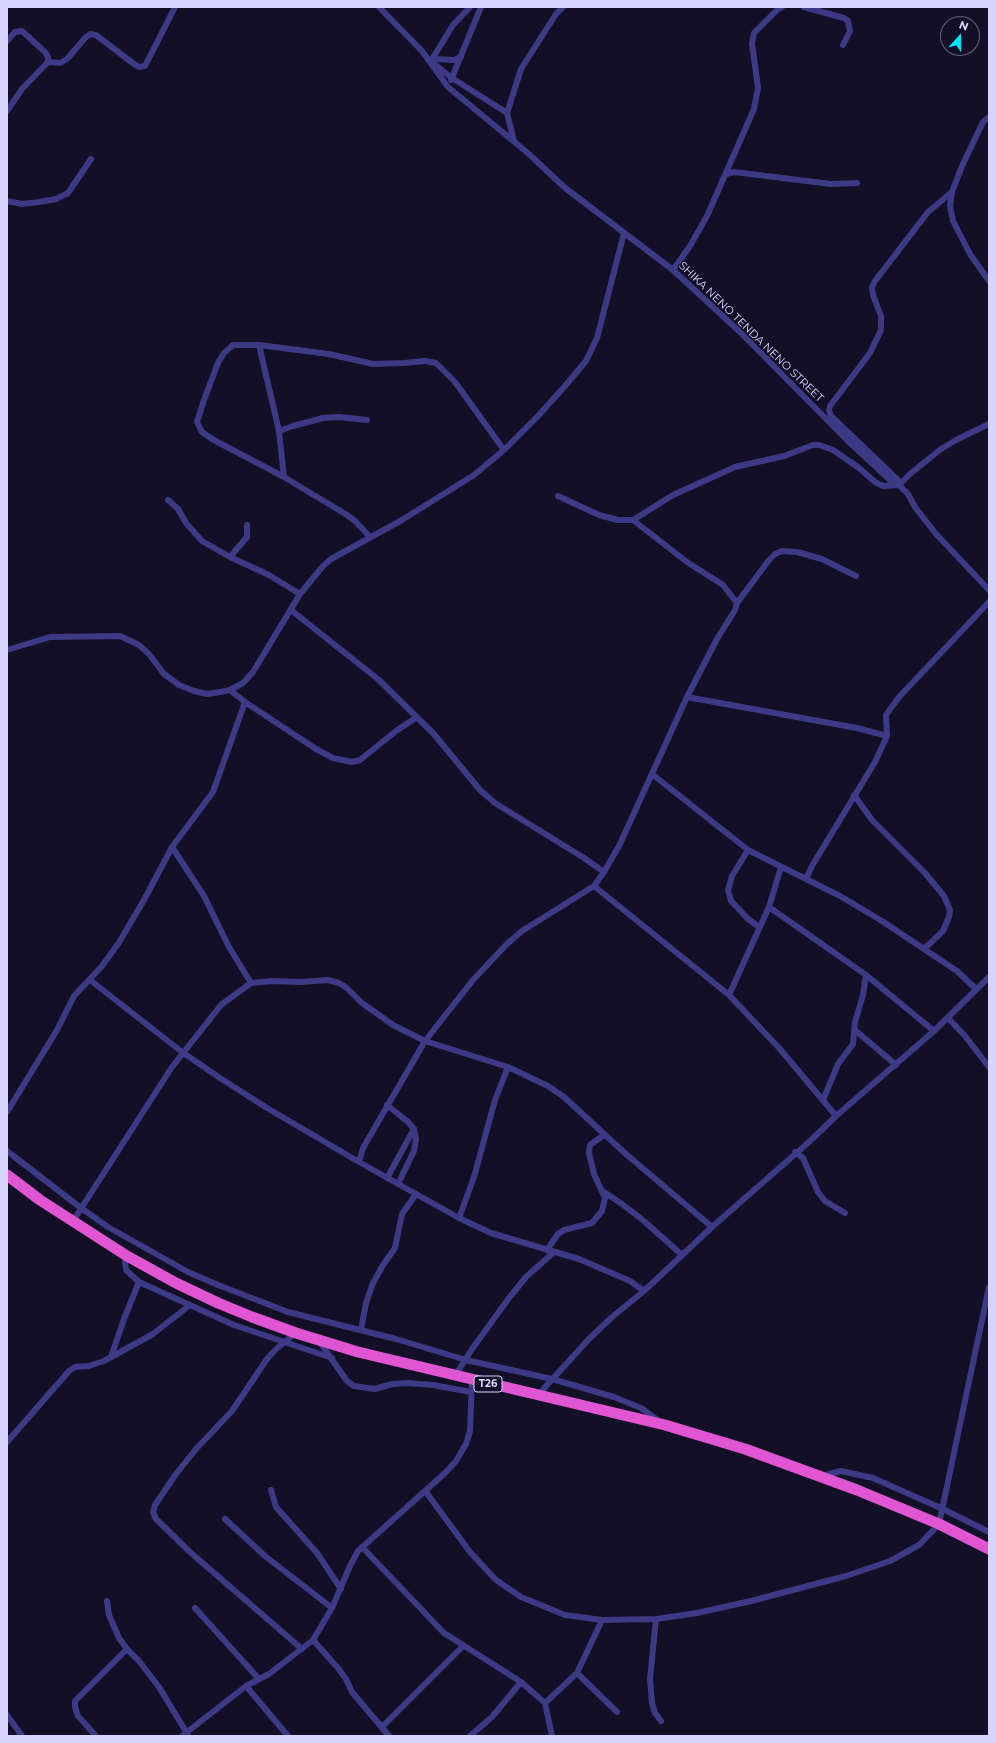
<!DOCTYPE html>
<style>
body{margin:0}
#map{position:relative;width:996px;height:1743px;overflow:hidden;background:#130f26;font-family:Montserrat,sans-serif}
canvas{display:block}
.frame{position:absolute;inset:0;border:8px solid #d9d4ff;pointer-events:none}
.north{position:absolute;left:940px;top:16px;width:40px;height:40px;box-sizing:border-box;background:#130f26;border:1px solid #625e7d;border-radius:50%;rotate:21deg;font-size:11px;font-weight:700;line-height:16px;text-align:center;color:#d9d4ff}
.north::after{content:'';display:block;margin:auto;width:14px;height:18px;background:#00e5ff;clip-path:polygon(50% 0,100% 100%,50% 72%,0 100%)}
</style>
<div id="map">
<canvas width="996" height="1743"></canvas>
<div class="frame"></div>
<div class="north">N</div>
</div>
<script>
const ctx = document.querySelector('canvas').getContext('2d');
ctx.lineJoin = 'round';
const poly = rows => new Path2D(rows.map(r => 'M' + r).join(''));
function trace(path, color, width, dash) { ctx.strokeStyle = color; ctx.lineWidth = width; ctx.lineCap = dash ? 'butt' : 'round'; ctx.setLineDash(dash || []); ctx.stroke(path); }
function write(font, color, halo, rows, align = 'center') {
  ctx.font = font + ' Montserrat,sans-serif'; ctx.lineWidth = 3; ctx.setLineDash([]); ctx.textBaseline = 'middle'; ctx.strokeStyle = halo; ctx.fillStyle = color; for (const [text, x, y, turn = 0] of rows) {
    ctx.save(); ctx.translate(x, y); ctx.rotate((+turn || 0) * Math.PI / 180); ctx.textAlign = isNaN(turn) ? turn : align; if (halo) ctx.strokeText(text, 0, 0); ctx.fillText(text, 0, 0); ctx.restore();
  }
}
trace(poly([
 [379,7,422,51,448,87,529,154,564,187,673,270,741,333,848,441,890,480,899,485,908,494,915,507,936,534,989,590],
 [804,7,844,18,848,21,850,31,843,45],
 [7,41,15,32,22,31,45,52,48,57,48,62,22,89,7,111],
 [432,59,454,60,461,57],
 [431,61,453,25,470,7],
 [48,62,60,63,67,59,85,38,90,34,96,35,134,64,139,67,145,66,175,7],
 [433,63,452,78,507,113],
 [451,80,481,7],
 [514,141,507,113,521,69,556,14,563,7],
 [726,174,734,172,831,184,857,183],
 [952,192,950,206,953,221,970,254,989,281],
 [7,201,22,204,39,202,56,199,68,193,91,159],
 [673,270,690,246,707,216,754,109,758,88,752,43,754,33,777,10,782,7],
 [259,345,279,431,284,477],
 [279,431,293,426,323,418,339,417,367,420],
 [901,483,831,416,829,410,830,406,870,353,881,330,881,316,873,295,872,287,875,281,928,212,952,192,962,166,983,122,989,117],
 [558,496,599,515,618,520,633,520,673,495,735,467,784,456,813,445,819,445,833,450,859,468,875,482,883,486,899,485,910,474,941,449,958,439,989,424],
 [168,500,178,509,186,523,202,541,230,557,269,575,300,594],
 [633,520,687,562,723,585,737,603,735,610,717,639,687,697,619,846,604,872,594,886,522,931,507,944,473,980,425,1041,363,1148,359,1162,459,1218,491,1233,579,1259,630,1281,644,1291],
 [370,537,355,521,347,515,284,477,212,439,202,432,197,422,204,400,218,363,224,353,233,345,259,345,329,354,373,364,404,363,425,361,436,363,455,382,504,450],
 [230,557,247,537,247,525],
 [737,603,769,560,775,554,782,551,797,552,822,559,856,576],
 [291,610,379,680,433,733,480,790,495,803,584,858,604,872],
 [7,650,50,637,120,636,139,645,149,654,164,674,179,685,194,691,207,694,220,692,230,690,243,683,253,672,300,594,323,566,331,559,402,520,474,475,504,450,538,416,565,386,586,361,597,338,624,233],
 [230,690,245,702,316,749,333,758,352,762,360,760,396,731,417,717],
 [687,697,857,728,887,736],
 [652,774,748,850,840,896,882,921,957,971,976,989],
 [854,795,872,820,925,873,944,896,950,910,949,917,943,931,924,949],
 [172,847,204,896,229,947,251,983],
 [748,850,732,876,728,890,731,901,748,919,759,927],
 [806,879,812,866,875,762,887,736,886,715,899,697,989,602],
 [594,886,729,995,780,1049,836,1116],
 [769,907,866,975,934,1031],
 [90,980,182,1052,220,1078,267,1108,359,1162],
 [729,995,769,907,781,867],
 [948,1018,965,1036,989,1067],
 [855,1030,896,1065],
 [823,1100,838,1064,853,1044,855,1022,863,995,866,975],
 [387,1105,408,1122,414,1129,416,1139,414,1151,398,1184],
 [7,1112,57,1030,74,996,102,966,118,944,144,900,172,847,213,792,245,702],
 [7,1151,81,1208,108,1227,188,1272,218,1285,288,1312,396,1339,466,1360,552,1379,614,1397,641,1408,659,1421],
 [795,1152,803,1158,818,1192,825,1201,845,1213],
 [387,1178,414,1129],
 [604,1192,622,1204,644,1221,682,1255],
 [459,1218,474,1177,495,1100,508,1067],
 [73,1221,172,1067,221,1005,251,983,272,981,301,982,328,980,339,983,347,988,362,1003,393,1025,425,1041,508,1067,548,1086,564,1097,627,1155,712,1227],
 [547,1250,558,1234,564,1230,592,1223,602,1211,605,1198,594,1174,589,1153,590,1145,604,1135],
 [127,1256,125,1262,126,1270,139,1282,234,1325,332,1358],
 [361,1330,366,1303,373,1283,383,1265,395,1248,402,1214,416,1194],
 [296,1333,276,1349,267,1359,232,1411,196,1449,176,1474,155,1505,153,1512,156,1519,190,1552,302,1649],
 [319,1341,347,1381,354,1386,375,1389,392,1384,408,1383,433,1385,471,1392],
 [111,1357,124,1319,139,1282],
 [455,1376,472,1349,509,1298,526,1277,554,1252],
 [538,1395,588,1340,612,1317,644,1291,712,1227,809,1142,836,1116,934,1031,989,977],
 [7,1442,69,1371,75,1367,89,1366,104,1361,153,1334,190,1305],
 [822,1476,841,1471,873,1478,943,1509,989,1532],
 [271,1490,276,1507,317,1553,341,1589],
 [426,1492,470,1552,496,1580,521,1597,565,1615,602,1620],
 [225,1519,265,1556,332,1608],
 [362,1547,444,1633,521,1682,545,1703,552,1736],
 [107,1601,109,1615,119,1638,127,1649,139,1661,159,1687,188,1735],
 [195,1608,259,1679],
 [656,1619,650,1679,652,1703,655,1713,661,1721],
 [313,1640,338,1668,346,1679,352,1692,389,1736],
 [577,1673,617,1712],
 [246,1686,288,1736],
 [545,1703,577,1673,602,1620,656,1619,697,1613,751,1601,846,1576,890,1561,919,1545,939,1524,989,1287],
 [7,1715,22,1736],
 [382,1727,463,1646],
 [96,1736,78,1716,75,1707,75,1701,127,1649],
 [182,1736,246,1686,269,1674,313,1640,332,1608,350,1566,358,1551,445,1473,456,1461,466,1444,470,1431,472,1380],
 [470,1736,492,1717,521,1682]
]), '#3d3a85', 6);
trace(poly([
 [7,1175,40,1200,127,1256,176,1283,218,1303,252,1317,296,1333,358,1352,665,1425,745,1449,857,1490,939,1524,989,1549]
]), '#e055d1', 11);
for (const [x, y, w] of [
 [488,1384,28]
]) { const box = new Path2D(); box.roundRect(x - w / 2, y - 8, w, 16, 3); ctx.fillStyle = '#130f26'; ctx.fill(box); trace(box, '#d9d4ff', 1); }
write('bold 10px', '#d9d4ff', null, [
 ["T26",488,1384]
]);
write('11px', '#d9d4ff', '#130f26', [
 ["SHIKA NENO TENDA NENO STREET",751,332,44]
]);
</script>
